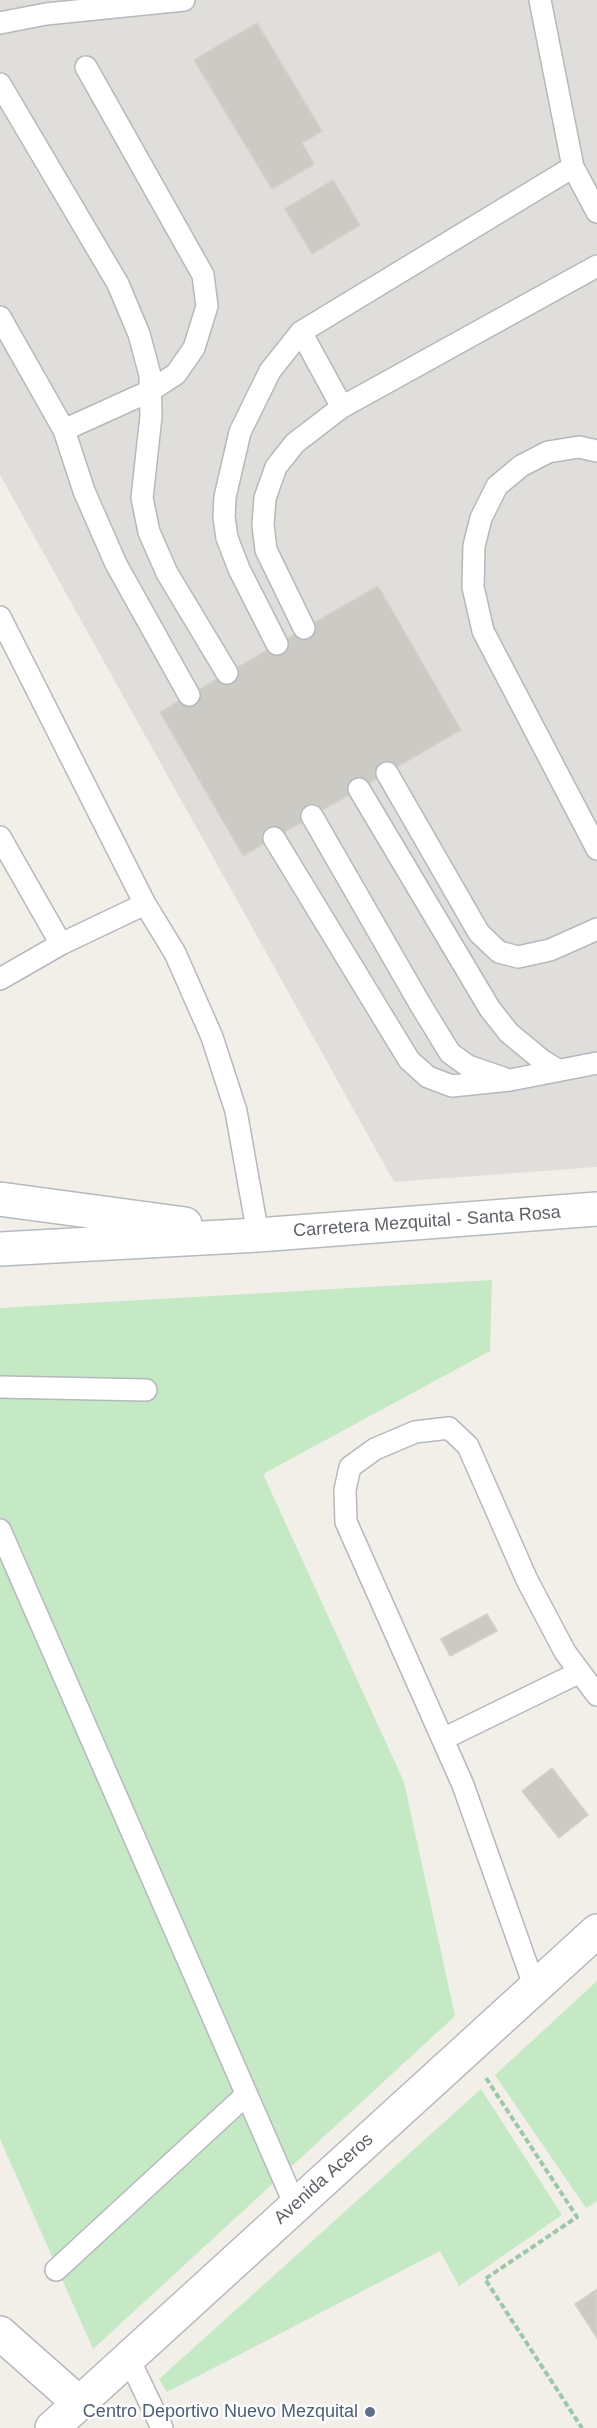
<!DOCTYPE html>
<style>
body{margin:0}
canvas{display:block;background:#f1efe8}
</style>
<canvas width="597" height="2428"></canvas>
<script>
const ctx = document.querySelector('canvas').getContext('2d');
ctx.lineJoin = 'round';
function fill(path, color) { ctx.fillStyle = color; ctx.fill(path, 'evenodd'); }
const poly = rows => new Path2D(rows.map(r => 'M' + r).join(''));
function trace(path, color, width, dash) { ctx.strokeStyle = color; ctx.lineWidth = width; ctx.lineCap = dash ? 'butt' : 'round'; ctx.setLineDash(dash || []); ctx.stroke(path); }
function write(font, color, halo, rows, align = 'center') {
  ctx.font = font + ' Helvetica,sans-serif'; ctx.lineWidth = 5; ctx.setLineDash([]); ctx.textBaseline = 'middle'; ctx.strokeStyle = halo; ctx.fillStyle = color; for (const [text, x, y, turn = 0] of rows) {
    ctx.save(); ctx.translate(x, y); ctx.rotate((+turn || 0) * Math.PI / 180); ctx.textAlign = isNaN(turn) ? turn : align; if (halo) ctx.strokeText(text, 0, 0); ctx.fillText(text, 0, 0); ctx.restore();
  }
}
fill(poly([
 [0,0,597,0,597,1167,394,1182,0,475]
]), '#e0deda');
fill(poly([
 [492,1280,490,1351,263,1474,404,1782,455,2016,93,2349,0,2139,0,1308],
 [597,1981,597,2201,586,2208,495,2075],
 [481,2089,562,2215,459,2286,440,2251,167,2392,159,2379]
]), '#c5e8c5');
const building = poly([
 [257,23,322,131,302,143,314,164,272,189,194,60,257,23],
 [333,180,360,225,312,254,285,209,333,180],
 [378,586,461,730,243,856,160,712,378,586],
 [487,1614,497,1631,450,1656,441,1639,487,1614],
 [552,1768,588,1815,559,1838,522,1791,552,1768],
 [597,2289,597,2338,575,2304,597,2289]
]);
fill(building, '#cccac5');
trace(building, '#d6d1c6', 1.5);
const service = poly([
 [540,0,573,167,597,212],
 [0,23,46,14,184,0],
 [0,84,118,284,139,334,150,375,151,416,142,498,149,532,167,573,227,673],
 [0,317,64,430,84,491,116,564,189,695],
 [301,332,342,407],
 [64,430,150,391,176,374,194,348,207,306,203,275,86,67],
 [597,451,579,447,548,452,521,466,497,486,481,518,474,546,473,587,483,631,597,849],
 [0,617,145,904,175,953,212,1037,236,1111,258,1235],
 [304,628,266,550,263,525,265,498,276,467,295,443,342,407,597,266],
 [277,644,239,569,227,538,224,517,225,497,240,432,270,371,301,332,573,167],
 [387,773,479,933,499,952,518,957,550,950,597,929],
 [359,789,490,1009,509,1033,543,1061,558,1070],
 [312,816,420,1004,450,1053,468,1066,503,1078],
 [0,837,61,944],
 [274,838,409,1060,428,1077,452,1086,510,1080,597,1063],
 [0,979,61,944,145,904],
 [0,1387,146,1390],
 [0,1530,295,2205],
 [443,1739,580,1672],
 [535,1988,463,1785,346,1522,345,1490,350,1467,375,1449,415,1432,449,1428,468,1446,527,1580,565,1652,597,1695],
 [56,2270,246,2095],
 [129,2359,162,2428]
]);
const minor = poly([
 [0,2333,79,2403]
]);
const tertiary = poly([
 [52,2428,597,1931]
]);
const secondary = poly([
 [0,1199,185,1224],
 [0,1249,258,1235,597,1209]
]);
trace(service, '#b5b8bc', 24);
trace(minor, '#b5b8bc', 36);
trace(tertiary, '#b5b8bc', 36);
trace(secondary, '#b6babf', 36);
trace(poly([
 [486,2078,577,2217,485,2279,582,2428]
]), '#9cc7a9', 4, [6, 3]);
trace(service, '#fff', 21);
trace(minor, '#fff', 33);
trace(tertiary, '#fff', 33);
trace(secondary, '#fff', 33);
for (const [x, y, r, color] of [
 [370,2412,6,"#5c6f8a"]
]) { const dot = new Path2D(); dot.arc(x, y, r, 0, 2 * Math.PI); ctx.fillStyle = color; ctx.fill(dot); trace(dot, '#fff', 2); }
write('18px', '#5f6368', '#fff', [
 ["Carretera Mezquital - Santa Rosa",427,1222,-4],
 ["Avenida Aceros",324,2179,-42]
]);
write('18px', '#4e5e75', '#fff', [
 ["Centro Deportivo Nuevo Mezquital",358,2412]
], 'right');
</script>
